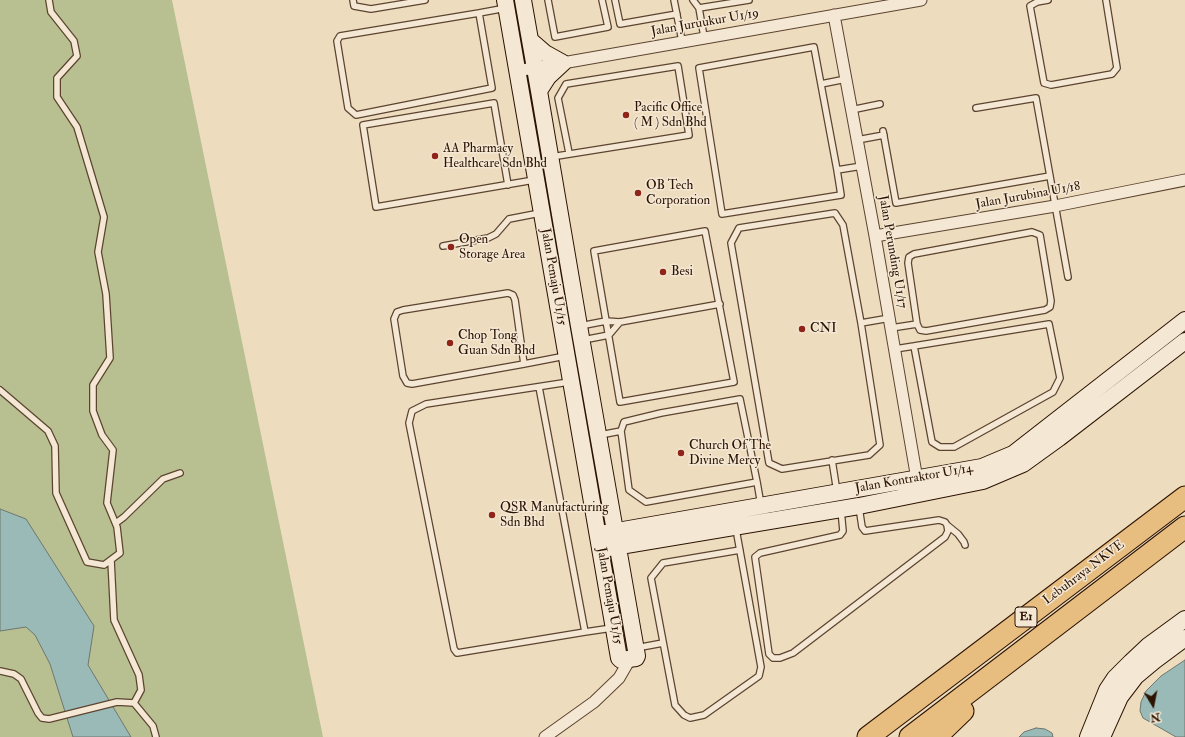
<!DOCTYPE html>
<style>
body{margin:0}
#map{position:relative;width:1185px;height:737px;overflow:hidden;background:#eedcbe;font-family:"IM FELL Double Pica",serif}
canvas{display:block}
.north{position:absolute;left:1133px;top:685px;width:40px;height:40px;-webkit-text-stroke:3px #f4e8d5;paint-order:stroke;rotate:170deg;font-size:11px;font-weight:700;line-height:16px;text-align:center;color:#2b1201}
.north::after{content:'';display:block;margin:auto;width:14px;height:18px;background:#2b1201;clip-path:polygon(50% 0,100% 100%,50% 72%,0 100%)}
</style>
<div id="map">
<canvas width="1185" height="737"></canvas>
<div class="north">N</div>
</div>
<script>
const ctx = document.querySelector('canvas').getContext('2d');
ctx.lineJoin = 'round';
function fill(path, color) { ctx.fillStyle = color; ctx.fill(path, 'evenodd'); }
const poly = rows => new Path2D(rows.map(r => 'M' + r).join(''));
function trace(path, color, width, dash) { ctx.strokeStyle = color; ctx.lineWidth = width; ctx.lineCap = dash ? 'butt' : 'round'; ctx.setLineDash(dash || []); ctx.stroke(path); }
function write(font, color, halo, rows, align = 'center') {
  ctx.font = font + ' "IM FELL Double Pica",serif'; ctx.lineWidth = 3; ctx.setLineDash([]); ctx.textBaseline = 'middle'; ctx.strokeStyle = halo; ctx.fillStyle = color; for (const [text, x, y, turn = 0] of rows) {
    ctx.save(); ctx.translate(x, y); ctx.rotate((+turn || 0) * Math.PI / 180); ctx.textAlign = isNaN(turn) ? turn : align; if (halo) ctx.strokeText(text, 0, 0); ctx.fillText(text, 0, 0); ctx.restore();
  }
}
fill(poly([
 [0,0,172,0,323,737,0,737]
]), '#b8c092');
const water = poly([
 [0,509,26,519,94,626,88,665,131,737,73,737,50,664,35,635,26,627,0,631,0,509],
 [1185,660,1185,737,1176,737,1143,718,1140,711,1141,702,1146,691,1161,676,1185,660],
 [1036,728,1045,729,1052,733,1053,737,1019,737,1024,732,1036,728]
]);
fill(water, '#9abab7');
trace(water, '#6e776e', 1);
const lane = poly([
 [353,0,354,6,371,9,425,0],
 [548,0,555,37,608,27,602,0],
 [615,0,620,24,677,14],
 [674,0,682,41],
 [693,0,699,8,704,37],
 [1048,0,1037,2,1030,6,1044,83,1051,85,1112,74,1117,68,1106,0],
 [699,8,749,0],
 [479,13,492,88,356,115,348,108,337,41,340,36,479,13,506,8],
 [821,84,846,79],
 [976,108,1036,98,1068,277],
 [851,110,880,104],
 [883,131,896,203,1050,176],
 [857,140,884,135],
 [551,157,689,135,678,66,566,84,558,98,569,153],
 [837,170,814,47,699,68,722,214,841,195,837,170,862,166],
 [508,185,494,103,363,125,376,207,534,180],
 [705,231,734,382,620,402,594,251,705,231],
 [1032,232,1040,235,1051,301,1050,307,1045,310,926,331,920,330,917,324,908,263,909,257,914,254,1032,232],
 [443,246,488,238,496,234,509,219,540,213],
 [861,323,880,445,869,455,782,469,769,463,731,243,739,228,835,213,843,225,861,323,890,318],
 [580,326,606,321,620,322,720,304],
 [891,328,917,324],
 [583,340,609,335,620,322],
 [895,349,914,346,1049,324,1060,378,1053,392,954,447,940,447,932,442,914,346],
 [524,364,515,300,513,295,508,293,403,310,397,312,394,319,403,376,407,383,412,384,524,364,555,358,565,356],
 [539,387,585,632,457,653,454,649,409,423,412,411,426,404,569,382],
 [0,390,48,431,55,446,56,493,87,562,104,565,120,553,117,527,107,503,113,450,102,435,93,411,93,385,110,358,106,294,98,252,104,217,77,127,57,97,57,78,77,56,74,41,51,12,49,0],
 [621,431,624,422,661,413,740,399,757,482],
 [600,435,621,431,629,490,646,502,757,482,761,505],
 [832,460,837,492],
 [841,510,843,531,840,535,760,553,755,557,769,654,773,658,780,658,793,653,945,537,948,531,947,525,945,522,939,520,865,531,862,527,859,507],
 [116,523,124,517,163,479,180,473],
 [947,525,958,534,964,542,965,545],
 [736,529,761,667,759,676,704,715,690,718,684,715,675,705,651,578,663,563,740,550],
 [111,560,114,620,139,675,141,690,134,703],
 [585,632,612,628],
 [636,648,663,643],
 [0,671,14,674,21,679,38,713,42,718,49,719,117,702,134,703,153,726,156,737]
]);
const street = poly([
 [834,15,875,236,918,485],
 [517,71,921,0],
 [875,236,1055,206,1185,180],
 [545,737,594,702,619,678,630,659]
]);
const secondary = poly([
 [505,0,619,658,621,660,636,658,637,656,579,326,539,91,523,0],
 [530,40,545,53,563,63,548,77,539,91],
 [606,533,982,467,1013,454,1185,320],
 [608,548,859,506,983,481,1023,464,1059,438,1185,341],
 [1088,737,1107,690,1115,678,1131,662,1148,646,1185,619],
 [1102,737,1120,697,1136,676,1154,661,1185,638]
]);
const highway = poly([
 [868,737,1185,497],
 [910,737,1185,527],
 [936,737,963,711]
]);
trace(lane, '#5c4430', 8);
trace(street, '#5c4430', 13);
trace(secondary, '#2b1201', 18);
trace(highway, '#2b1201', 23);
trace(lane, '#f4e8d5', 5.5);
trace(street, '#f4e8d5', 11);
trace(secondary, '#f4e8d5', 16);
trace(highway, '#e7be7f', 21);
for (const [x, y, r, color] of [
 [626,115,4,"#8f2418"],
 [435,156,4,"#8f2418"],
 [638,193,4,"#8f2418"],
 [451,247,4,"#8f2418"],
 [663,272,4,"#8f2418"],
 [802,329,4,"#8f2418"],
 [450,343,4,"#8f2418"],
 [681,453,4,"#8f2418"],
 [492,515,4,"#8f2418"]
]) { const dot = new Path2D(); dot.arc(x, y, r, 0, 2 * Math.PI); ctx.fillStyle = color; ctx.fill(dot); trace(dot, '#f4e8d5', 1.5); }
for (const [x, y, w] of [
 [1026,617,22]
]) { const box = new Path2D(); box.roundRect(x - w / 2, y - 10, w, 20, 3); ctx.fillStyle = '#f4e8d5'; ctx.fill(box); trace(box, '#2b1201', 1); }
write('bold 12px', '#2b1201', null, [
 ["E1",1026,617]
]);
write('13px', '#2b1201', '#f4e8d5', [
 ["Jalan Juruukur U1/19",705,23,-10],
 ["Jalan Jurubina U1/18",1028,196,-10],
 ["Jalan Perunding U1/17",892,252,80],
 ["Jalan Pemaju U1/15",553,277,80],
 ["Jalan Kontraktor U1/14",914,479,-10],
 ["Lebuhraya NKVE",1084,573,-37],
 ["Jalan Pemaju U1/15",609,596,80]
]);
write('13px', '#2b1201', '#f4e8d5', [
 ["Pacific Office",634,108],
 ["( M ) Sdn Bhd",634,123],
 ["AA Pharmacy",443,149],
 ["Healthcare Sdn Bhd",443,164],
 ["OB Tech",646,186],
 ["Corporation",646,201],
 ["Open",459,240],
 ["Storage Area",459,255],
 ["Besi",671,272],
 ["CNI",810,329],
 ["Chop Tong",458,336],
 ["Guan Sdn Bhd",458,351],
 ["Church Of The",689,446],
 ["Divine Mercy",689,461],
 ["QSR Manufacturing",500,508],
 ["Sdn Bhd",500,523]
], 'left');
</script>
